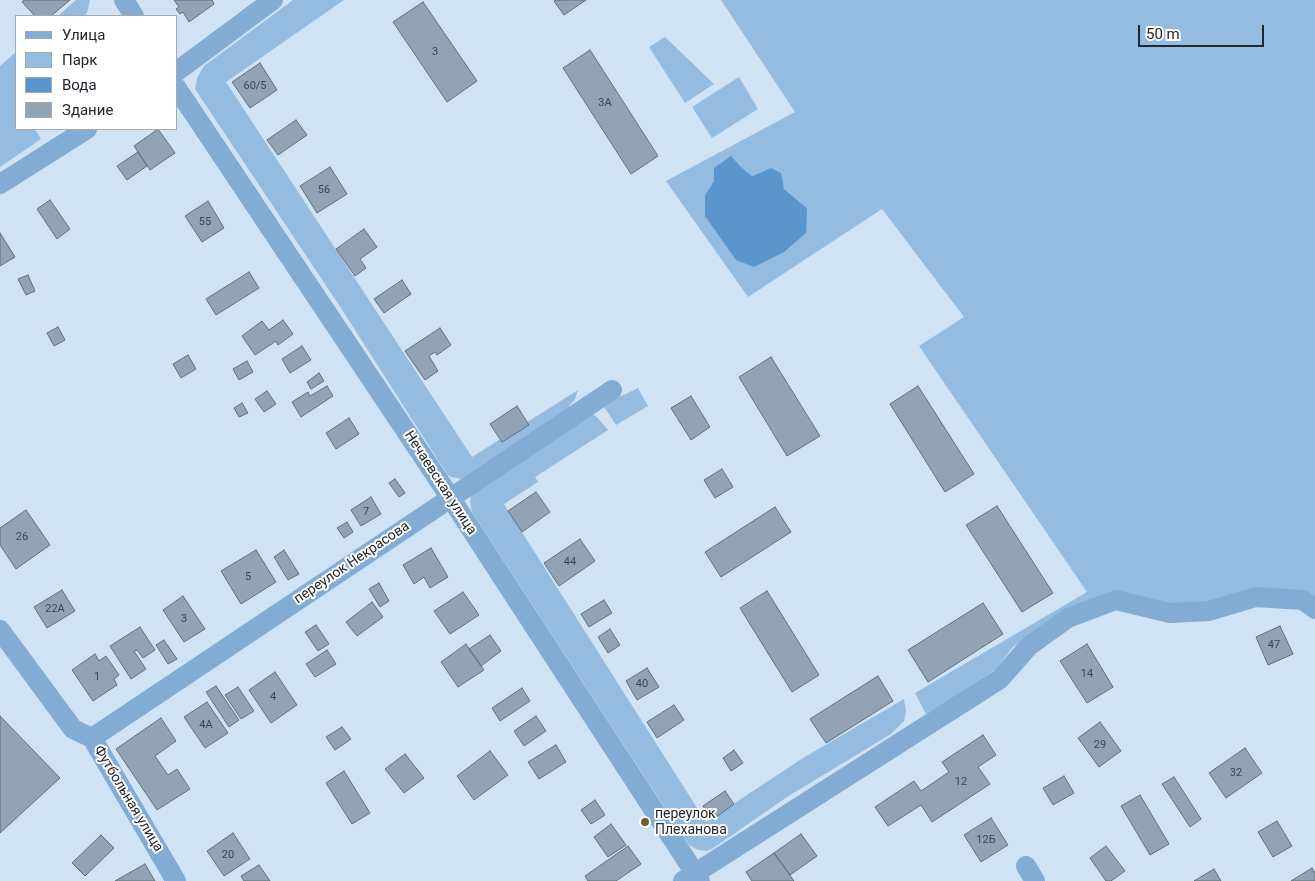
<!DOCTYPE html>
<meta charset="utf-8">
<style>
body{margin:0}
#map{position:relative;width:1315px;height:881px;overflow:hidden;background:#d0e3f5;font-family:Roboto,sans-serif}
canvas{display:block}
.legend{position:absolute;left:15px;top:15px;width:162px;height:115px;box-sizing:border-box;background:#fff;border:1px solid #a6a9ab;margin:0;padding:6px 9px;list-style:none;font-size:15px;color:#20272e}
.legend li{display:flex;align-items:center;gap:10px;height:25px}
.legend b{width:25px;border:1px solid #a6a9ab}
.scale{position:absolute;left:1138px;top:25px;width:126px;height:22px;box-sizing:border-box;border:2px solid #20272e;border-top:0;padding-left:6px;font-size:15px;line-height:18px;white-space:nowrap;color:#20272e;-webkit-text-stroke:4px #fff;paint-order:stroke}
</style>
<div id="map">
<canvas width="1315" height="881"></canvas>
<ul class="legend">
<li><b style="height:6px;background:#82acd3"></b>Улица</li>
<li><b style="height:14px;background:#94bce0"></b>Парк</li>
<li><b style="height:14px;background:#5a96cc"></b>Вода</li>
<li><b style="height:14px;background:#91a3b4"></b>Здание</li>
</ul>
<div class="scale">50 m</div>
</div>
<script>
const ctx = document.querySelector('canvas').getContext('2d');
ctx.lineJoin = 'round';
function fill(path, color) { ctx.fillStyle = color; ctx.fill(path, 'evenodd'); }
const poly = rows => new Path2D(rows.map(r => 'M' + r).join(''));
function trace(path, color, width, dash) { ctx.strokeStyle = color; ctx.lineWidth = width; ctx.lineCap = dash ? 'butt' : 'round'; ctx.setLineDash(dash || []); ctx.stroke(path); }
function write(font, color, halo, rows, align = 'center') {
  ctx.font = font + ' Roboto,sans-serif'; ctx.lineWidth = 4; ctx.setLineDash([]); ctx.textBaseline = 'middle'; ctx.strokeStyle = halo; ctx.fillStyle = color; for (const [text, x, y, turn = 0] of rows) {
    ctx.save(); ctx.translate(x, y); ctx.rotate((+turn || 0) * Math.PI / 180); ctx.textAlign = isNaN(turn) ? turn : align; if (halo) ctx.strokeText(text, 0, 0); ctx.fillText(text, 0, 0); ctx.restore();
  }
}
fill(poly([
 [76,0,90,0,87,13,84,16,58,16],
 [293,0,344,0,226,82,472,457,578,390,575,399,561,416,461,479,451,477,447,474,339,305,195,89,197,78,204,66],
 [721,0,1315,0,1315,597,1214,606,1150,602,1055,618,1013,647,996,669,949,701,926,714,915,693,1087,592,919,346,964,317,882,209,748,297,666,181,795,112],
 [740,166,752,176,771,168,784,189,807,208,705,195,714,181],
 [665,37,714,84,685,103,649,47],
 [16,52,16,129,35,129,41,139,0,167,0,66],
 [739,77,758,109,712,138,692,107],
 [638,388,648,406,616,425,603,405],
 [592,414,597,417,608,430,535,477,538,482,504,504,706,822,803,758,904,699,906,711,904,721,891,734,787,797,712,849,707,851,698,850,689,845,472,512,470,502,471,495]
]), '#94bce0');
fill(poly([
 [731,156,740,166,752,176,771,168,781,173,784,189,807,208,806,233,784,252,754,267,736,260,705,216,705,195,714,181,714,168]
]), '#5a96cc');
const building = poly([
 [24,0,70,0,51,16,35,16,22,2,24,0],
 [174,0,212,0,214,4,189,22,183,12,180,14,176,9,179,7,174,0],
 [556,0,586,0,564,15,554,1,556,0],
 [423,2,477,81,447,102,393,22,423,2],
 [590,50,658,156,631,174,563,68,590,50],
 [260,63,277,90,250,108,232,82,260,63],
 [296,120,307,135,278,155,267,140,296,120],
 [158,129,175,153,150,170,134,146,158,129],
 [138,152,147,166,127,180,117,166,138,152],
 [330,167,347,194,317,213,300,186,330,167],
 [50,200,70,229,57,239,37,209,50,200],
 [208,201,224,228,202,242,185,216,208,201],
 [364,229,377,247,360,259,366,268,355,276,336,249,364,229],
 [0,233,15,257,0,266,0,233],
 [249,272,259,288,216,315,206,299,249,272],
 [28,275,35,291,26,295,18,279,28,275],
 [402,280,411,294,384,313,374,299,402,280],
 [283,320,293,334,278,345,276,341,255,355,242,336,262,321,269,330,283,320],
 [58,327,65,340,54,346,47,333,58,327],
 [440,328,451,345,437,355,435,352,429,356,438,371,425,380,405,351,440,328],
 [302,346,311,360,290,373,282,359,302,346],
 [188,355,196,369,181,378,173,364,188,355],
 [771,357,820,436,787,456,739,377,771,357],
 [247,361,253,372,239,380,233,369,247,361],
 [319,373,324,381,311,389,307,382,319,373],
 [327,386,333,396,301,417,292,402,308,392,310,396,327,386],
 [918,386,974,474,945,492,890,404,918,386],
 [267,391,276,404,264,412,255,399,267,391],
 [691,396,710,427,691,440,671,408,691,396],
 [242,403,248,413,239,417,234,408,242,403],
 [517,406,529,425,502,442,490,424,517,406],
 [349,418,359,434,336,449,326,433,349,418],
 [722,469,733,487,715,498,704,480,722,469],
 [395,479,405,493,399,497,389,483,395,479],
 [536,492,550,512,522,532,508,511,536,492],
 [371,497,381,514,361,526,351,510,371,497],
 [997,506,1053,593,1022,612,966,525,997,506],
 [775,507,791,532,721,577,705,552,775,507],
 [26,510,50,545,16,569,0,545,0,528,26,510],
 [347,522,353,532,344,538,337,528,347,522],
 [580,539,595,561,559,586,544,563,580,539],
 [431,548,448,577,430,588,424,577,414,584,403,565,431,548],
 [256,550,276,582,241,604,221,571,256,550],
 [284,550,299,574,288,580,274,557,284,550],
 [379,583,389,601,380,607,369,589,379,583],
 [62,590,75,611,47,628,34,607,62,590],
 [767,591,819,675,792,692,740,608,767,591],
 [463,592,479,615,450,634,434,611,463,592],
 [183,596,205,629,184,642,163,610,183,596],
 [604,600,612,613,589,627,581,614,604,600],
 [372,602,383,617,357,636,346,622,372,602],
 [983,603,1003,634,928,682,908,650,983,603],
 [316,625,329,644,318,651,305,632,316,625],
 [1280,626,1293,654,1268,665,1256,637,1280,626],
 [140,627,155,650,143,658,137,650,134,651,146,669,131,679,110,646,140,627],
 [610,629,620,645,608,653,598,637,610,629],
 [490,635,501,651,481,666,469,649,490,635],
 [164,640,177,659,168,664,156,645,164,640],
 [466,644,484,670,458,687,441,662,466,644],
 [1087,644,1113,687,1087,703,1060,661,1087,644],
 [327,650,336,664,315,677,306,664,327,650],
 [95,654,99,661,106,656,119,675,114,679,117,685,93,701,72,670,95,654],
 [647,668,659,687,637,700,626,681,647,668],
 [275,672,297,705,271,723,249,690,275,672],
 [878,676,893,701,826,743,810,719,878,676],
 [216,686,239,720,229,727,206,692,216,686],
 [238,687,254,711,241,719,225,695,238,687],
 [522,688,530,701,500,721,492,708,522,688],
 [207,702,228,733,205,748,184,717,207,702],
 [674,705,684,720,657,738,647,722,674,705],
 [0,716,60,778,0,833,0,716],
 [536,716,546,731,524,746,514,731,536,716],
 [161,718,176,741,155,756,168,775,177,769,190,789,157,810,116,749,161,718],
 [1100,722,1121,751,1099,767,1078,738,1100,722],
 [342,727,351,739,335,750,326,737,342,727],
 [983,735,996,755,978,767,990,784,932,822,921,805,888,826,875,807,914,781,921,791,949,772,942,762,983,735],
 [556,745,566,762,539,779,528,762,556,745],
 [1245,748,1262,773,1226,798,1209,773,1245,748],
 [734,750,743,763,731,771,723,758,734,750],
 [490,751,508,775,474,800,457,776,490,751],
 [405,754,424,778,404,793,385,769,405,754],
 [344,771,370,813,352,824,326,783,344,771],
 [1064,776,1074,793,1053,805,1043,788,1064,776],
 [1174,777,1201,819,1190,827,1162,784,1174,777],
 [725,791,734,804,712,820,703,806,725,791],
 [1140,795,1169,844,1150,855,1121,806,1140,795],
 [595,800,605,815,591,824,581,810,595,800],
 [991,818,1008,845,981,862,964,835,991,818],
 [1277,821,1292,846,1273,857,1258,832,1277,821],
 [611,824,626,845,608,857,594,837,611,824],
 [233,833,250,859,224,876,207,851,233,833],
 [801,834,817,856,790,875,774,853,801,834],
 [101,835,114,848,85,876,72,863,101,835],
 [628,846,641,864,616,881,588,881,585,876,628,846],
 [1106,846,1125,871,1111,881,1106,881,1090,858,1106,846],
 [774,853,794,881,752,881,746,872,774,853],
 [145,864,155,881,115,881,145,864],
 [259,865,270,881,244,881,241,876,259,865],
 [1312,868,1315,873,1315,881,1291,881,1312,868],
 [1214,869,1221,881,1194,881,1214,869]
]);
fill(building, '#91a3b4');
trace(building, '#5e6f7e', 1);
trace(poly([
 [124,0,134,16],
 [176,72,273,0],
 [176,87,450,497,700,881],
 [0,184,87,129],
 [0,630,73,729,92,738,176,881],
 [92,738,612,390],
 [1026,866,1035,881],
 [683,881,1000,679,1029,646,1068,618,1116,600,1170,613,1209,611,1256,597,1303,600,1315,609]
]), '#82acd3', 20);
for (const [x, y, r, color] of [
 [645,822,5,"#6c602d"]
]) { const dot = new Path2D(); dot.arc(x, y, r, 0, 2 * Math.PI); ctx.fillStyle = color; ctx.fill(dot); trace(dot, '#fff', 2); }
write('11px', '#3c4650', null, [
 ["3",435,52],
 ["60/5",255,86],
 ["3А",605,103],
 ["56",324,190],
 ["55",205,222],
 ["7",366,512],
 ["26",22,537],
 ["44",570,562],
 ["5",248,577],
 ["22А",55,609],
 ["3",184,619],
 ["47",1274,645],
 ["14",1087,674],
 ["1",97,677],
 ["40",642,684],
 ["4",273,697],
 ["4А",206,725],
 ["29",1100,745],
 ["32",1236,773],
 ["12",961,782],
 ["12Б",986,840],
 ["20",228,855]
]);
write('14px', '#20272e', '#fff', [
 ["Нечаевская улица",440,483,57],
 ["переулок Некрасова",352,563,-34],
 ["Футбольная улица",128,799,59]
]);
write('14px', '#20272e', '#fff', [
 ["переулок",655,814],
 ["Плеханова",655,830]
], 'left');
</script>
